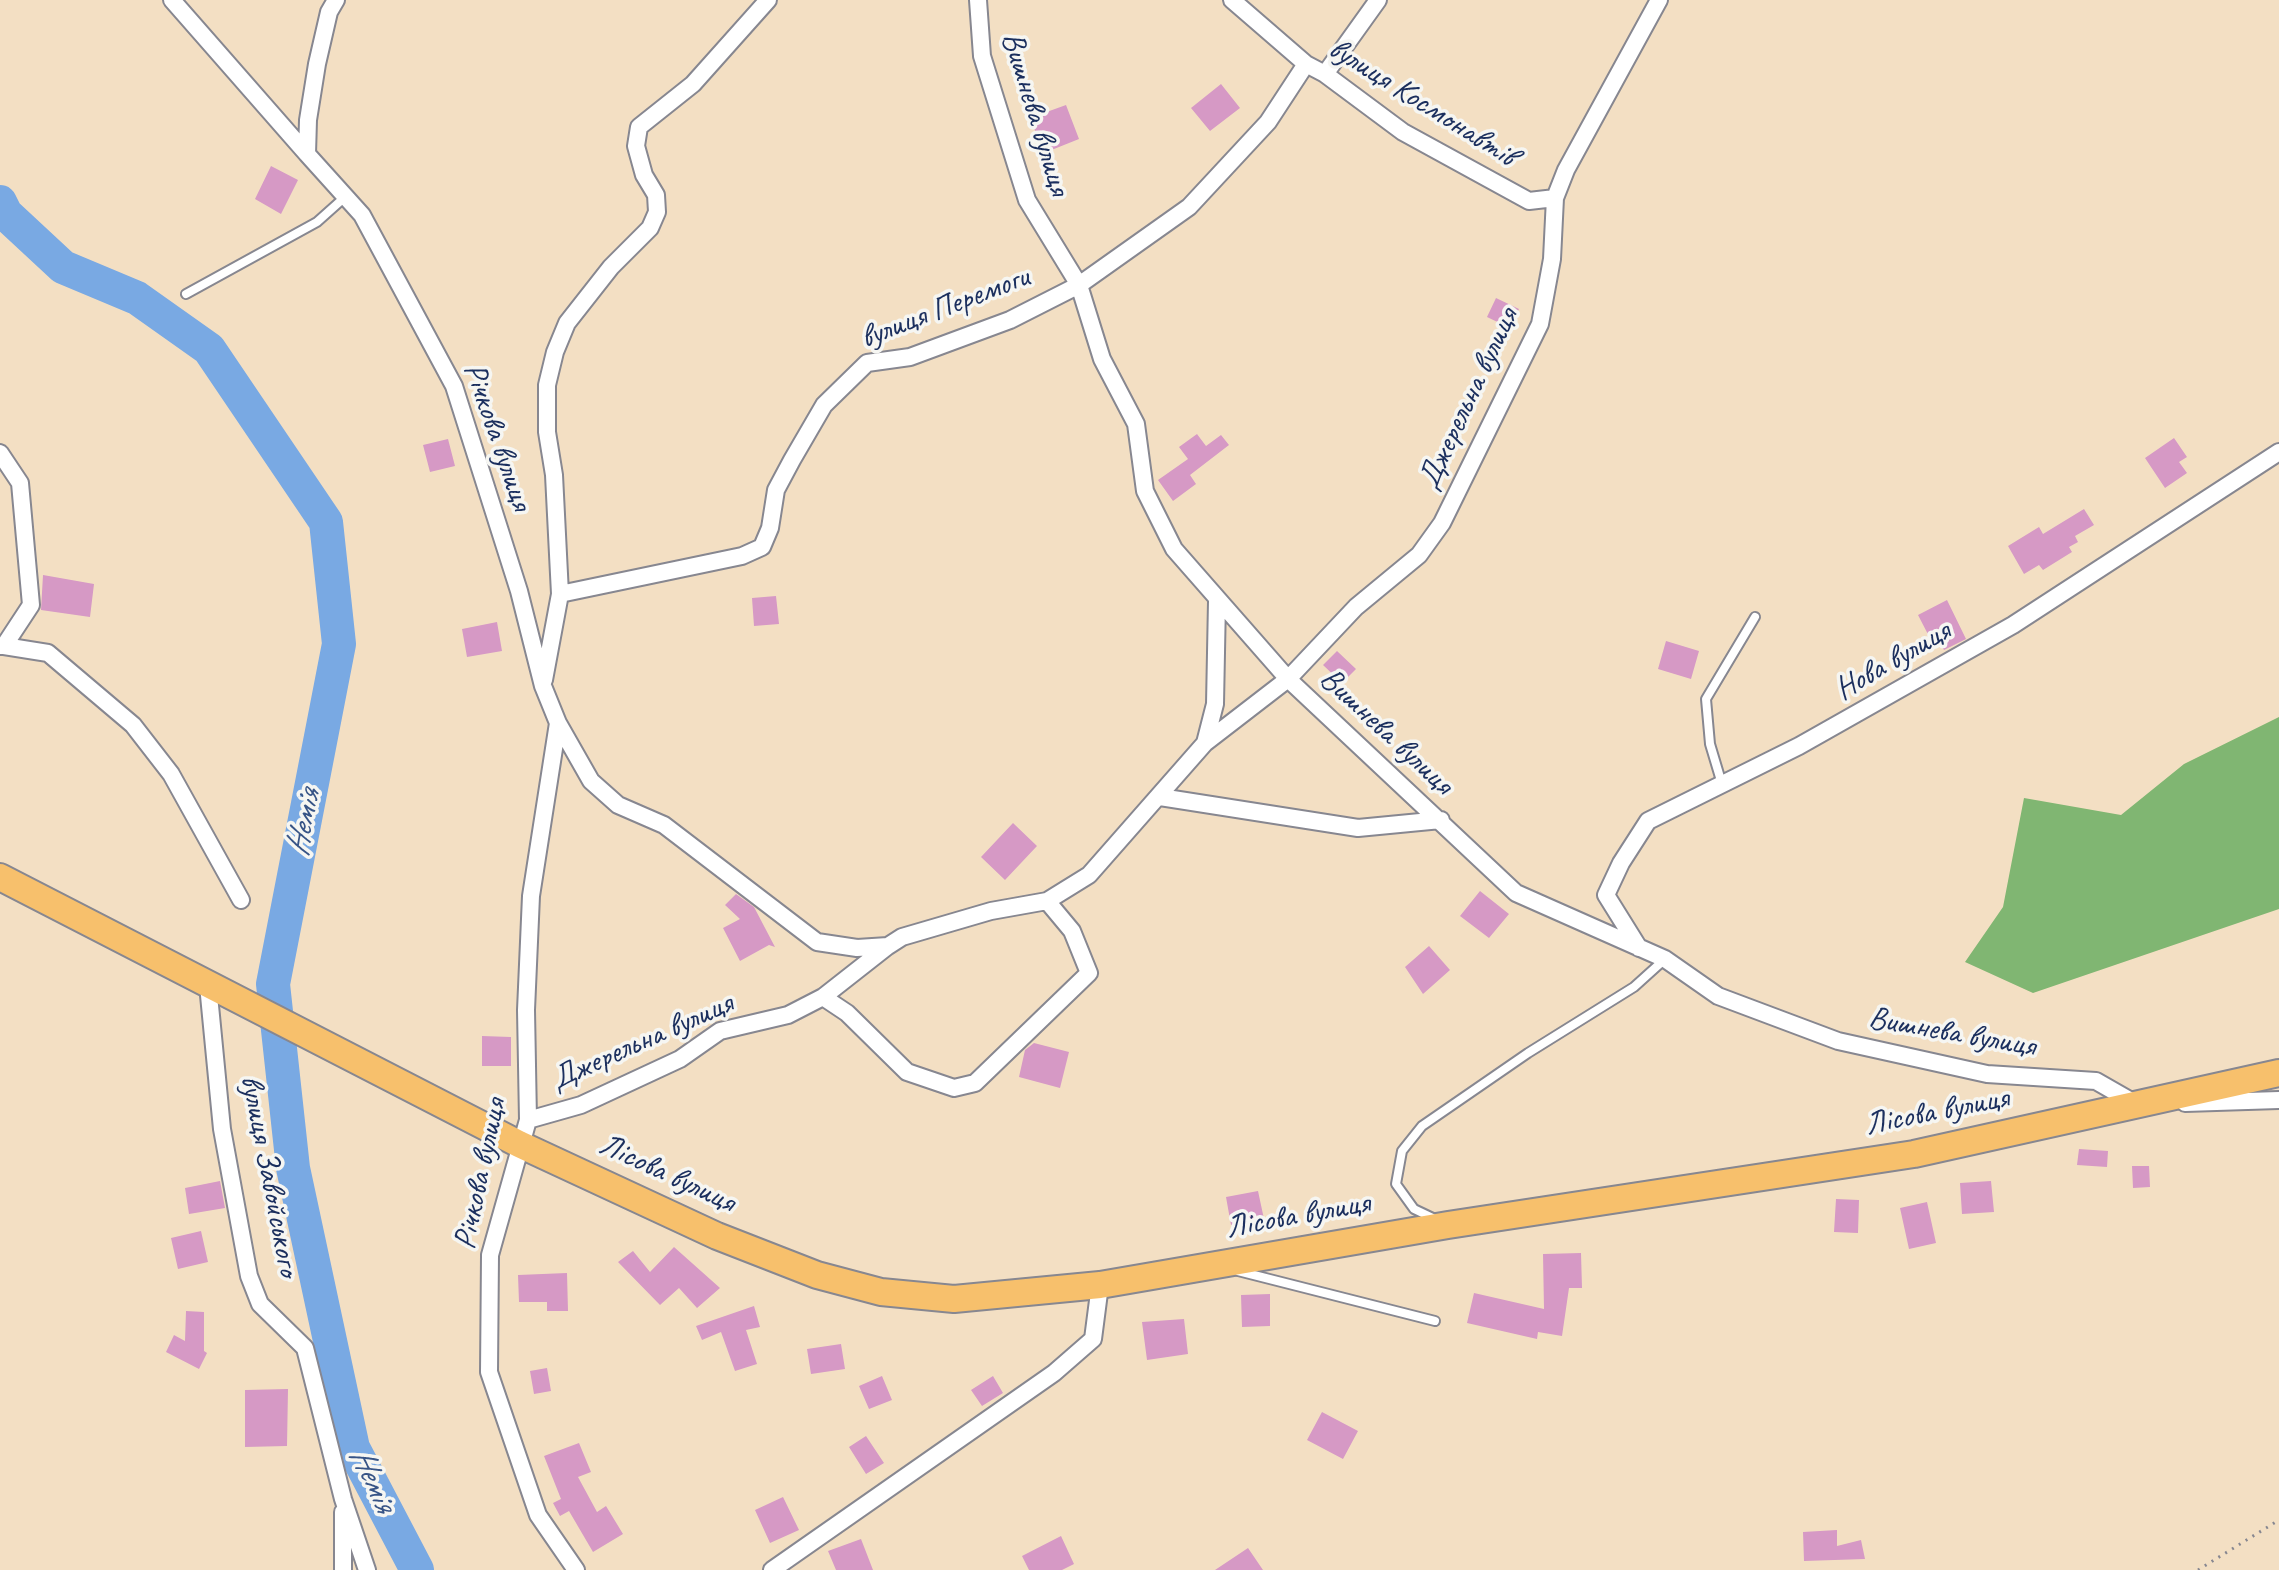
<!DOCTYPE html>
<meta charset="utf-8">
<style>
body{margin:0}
canvas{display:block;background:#f3dfc3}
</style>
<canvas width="2279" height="1570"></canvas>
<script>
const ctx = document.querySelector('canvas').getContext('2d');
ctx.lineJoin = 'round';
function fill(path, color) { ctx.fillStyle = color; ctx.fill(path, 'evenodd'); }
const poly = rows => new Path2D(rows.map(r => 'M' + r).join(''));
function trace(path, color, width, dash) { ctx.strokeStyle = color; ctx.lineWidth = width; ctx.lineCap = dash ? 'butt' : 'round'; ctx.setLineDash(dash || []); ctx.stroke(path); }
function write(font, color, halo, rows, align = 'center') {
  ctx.font = font + ' Caveat,sans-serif'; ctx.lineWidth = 7; ctx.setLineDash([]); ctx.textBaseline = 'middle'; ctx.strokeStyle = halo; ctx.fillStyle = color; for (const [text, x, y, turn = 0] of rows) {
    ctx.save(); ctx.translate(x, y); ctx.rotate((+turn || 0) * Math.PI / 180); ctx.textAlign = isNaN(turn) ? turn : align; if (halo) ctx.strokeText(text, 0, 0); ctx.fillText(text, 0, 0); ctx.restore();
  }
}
fill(poly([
 [2279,717,2279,909,2033,993,1965,962,2003,907,2024,798,2121,815,2184,764]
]), '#80b672');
trace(poly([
 [0,202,6,214,63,267,137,298,209,349,326,522,339,644,273,984,293,1168,353,1448,417,1570]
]), '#79a9e3', 34);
fill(poly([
 [1221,84,1240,108,1210,131,1191,108],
 [1066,105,1079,139,1044,153,1030,118],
 [271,166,298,180,281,214,255,199],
 [1496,298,1519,309,1510,328,1487,317],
 [1197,434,1206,446,1221,435,1229,445,1190,475,1196,484,1173,501,1158,480,1188,459,1179,447],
 [2174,438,2187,457,2179,462,2187,473,2165,488,2145,458],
 [448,439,455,466,430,472,423,445],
 [2084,509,2094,525,2075,536,2078,542,2069,547,2072,552,2043,570,2039,565,2024,574,2008,546,2039,527,2043,534],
 [43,575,94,584,90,617,41,610],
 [776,596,779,624,754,626,752,598],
 [1947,600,1966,639,1944,650,1939,641,1933,644,1918,615],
 [497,622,502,651,467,657,462,629],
 [1666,641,1699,651,1691,679,1658,669],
 [1337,651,1356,669,1342,683,1323,665],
 [1013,823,1037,846,1005,880,981,857],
 [1480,891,1509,914,1489,938,1460,916],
 [736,894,754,907,775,947,769,945,740,961,723,928,740,919,725,905],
 [1429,946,1450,970,1423,994,1405,967],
 [482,1036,511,1037,511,1066,482,1066],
 [1034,1043,1069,1052,1060,1088,1019,1077,1025,1050],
 [2079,1149,2108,1151,2107,1167,2077,1165],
 [2132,1166,2149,1166,2150,1187,2133,1188],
 [220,1181,225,1208,189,1214,185,1188],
 [1991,1181,1994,1212,1962,1214,1960,1183],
 [1258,1191,1264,1219,1231,1225,1226,1197],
 [1836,1199,1859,1200,1858,1233,1834,1232],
 [1927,1202,1936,1243,1909,1249,1900,1208],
 [201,1231,208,1262,178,1269,171,1238],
 [674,1247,720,1288,697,1308,679,1288,660,1305,618,1262,633,1251,650,1272],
 [1581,1253,1582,1288,1569,1288,1562,1336,1538,1332,1537,1339,1467,1323,1474,1293,1544,1309,1543,1254],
 [567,1273,568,1311,547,1311,547,1302,519,1302,518,1275],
 [1270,1294,1270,1326,1242,1327,1241,1295],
 [754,1306,760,1327,746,1330,757,1364,735,1371,721,1332,702,1340,696,1326],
 [186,1311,204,1312,204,1351,207,1353,199,1369,166,1352,174,1335,185,1341],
 [1184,1319,1188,1354,1147,1360,1142,1322],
 [841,1344,845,1369,811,1374,807,1349],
 [547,1368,551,1391,534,1394,530,1371],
 [882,1376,892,1400,869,1409,859,1386],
 [993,1376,1003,1393,982,1406,971,1390],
 [288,1389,287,1446,245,1447,245,1390],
 [1322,1412,1358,1431,1343,1459,1307,1440],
 [866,1436,884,1463,866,1474,849,1447],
 [579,1443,591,1472,578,1477,597,1512,606,1506,623,1534,593,1552,569,1511,560,1516,553,1503,561,1499,544,1456],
 [783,1497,799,1530,770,1543,755,1510],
 [1837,1530,1837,1546,1861,1540,1865,1559,1804,1561,1803,1532],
 [1061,1536,1074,1564,1062,1570,1029,1570,1022,1556],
 [861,1539,873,1570,836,1570,828,1551],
 [1248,1548,1263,1570,1215,1570]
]), '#d699c5');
const service = poly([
 [186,294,317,222,345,197],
 [1722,784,1710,744,1706,699,1755,617],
 [1435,1219,1414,1209,1396,1184,1402,1151,1422,1126,1528,1053,1634,987,1665,959],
 [1238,1271,1435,1321]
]);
const minor = poly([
 [172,0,307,154],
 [336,0,329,12,317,64,308,120,307,154,362,215,454,386,519,591,543,686,558,723,591,781,618,805,664,825,817,942,857,948,888,946,902,937,991,911,1047,901,1072,931,1089,973,975,1083,954,1088,907,1072,847,1013,823,997,888,946],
 [978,0,982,56,1027,200,1079,285,1102,359,1136,424,1145,491,1174,549,1288,679,1516,893,1665,959,1718,996,1838,1041,1987,1074,2096,1081,2138,1105],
 [1232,0,1306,64,1325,74,1403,132,1529,201,1555,198],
 [1325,74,1378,0],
 [0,453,20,483,31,605,4,646,0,646],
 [560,594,742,556,762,547,770,528,776,490,792,460,824,405,867,363,910,357,1010,320,1079,285,1189,207,1268,122,1306,64],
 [4,646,48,653,133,725,171,774,241,900],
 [544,680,560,594,554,475,547,432,547,385,555,352,567,323,611,267,650,228,657,212,656,195,644,175,636,146,639,127,693,84,768,0],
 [558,723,531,896,526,1010,528,1120,490,1255,489,1372,538,1515,576,1570],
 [1205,743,1288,679,1356,607,1419,555,1442,523,1540,324,1552,259,1555,198,1566,170,1659,0],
 [1160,797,1358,828,1441,820],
 [1047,901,1089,875,1205,743,1215,704,1217,601],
 [1639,948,1606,895,1621,863,1648,821,1799,746,2013,625,2279,452],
 [208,985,222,1129,249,1276,260,1304,305,1348,343,1499,367,1570],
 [2185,1103,2279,1100],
 [528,1120,581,1105,680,1059,720,1031,788,1015,823,997],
 [343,1570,343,1512],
 [772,1570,1054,1373,1093,1339,1100,1285]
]);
const trunk = poly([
 [0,877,519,1144,717,1236,817,1275,881,1292,954,1299,1100,1285,1448,1225,1914,1154,2279,1073]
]);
trace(service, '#878790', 12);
trace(minor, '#878790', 20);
trace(trunk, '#878790', 30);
trace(poly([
 [2198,1570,2279,1520]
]), '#878790', 3, [2, 6]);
trace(service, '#fff', 8);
trace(minor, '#fff', 16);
trace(trunk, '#f7c06c', 26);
write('32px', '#1b2f5e', '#f6f6f2', [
 ["вулиця Космонавтів",1422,103,32],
 ["Вишнева вулиця",1035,114,73],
 ["вулиця Перемоги",945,308,-21],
 ["Джерельна вулиця",1469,399,-65],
 ["Річкова вулиця",497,437,71],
 ["Нова вулиця",1893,661,-30],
 ["Вишнева вулиця",1386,732,43],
 ["Вишнева вулиця",1952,1033,10],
 ["Джерельна вулиця",642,1042,-24],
 ["Лісова вулиця",1937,1112,-11],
 ["Річкова вулиця",481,1174,-78],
 ["Лісова вулиця",667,1174,25],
 ["вулиця Завойського",269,1176,79],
 ["Лісова вулиця",1298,1216,-10]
]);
write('italic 34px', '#375486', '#f6f6f2', [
 ["Немія",304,823,-79],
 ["Немія",372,1480,65]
]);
</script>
